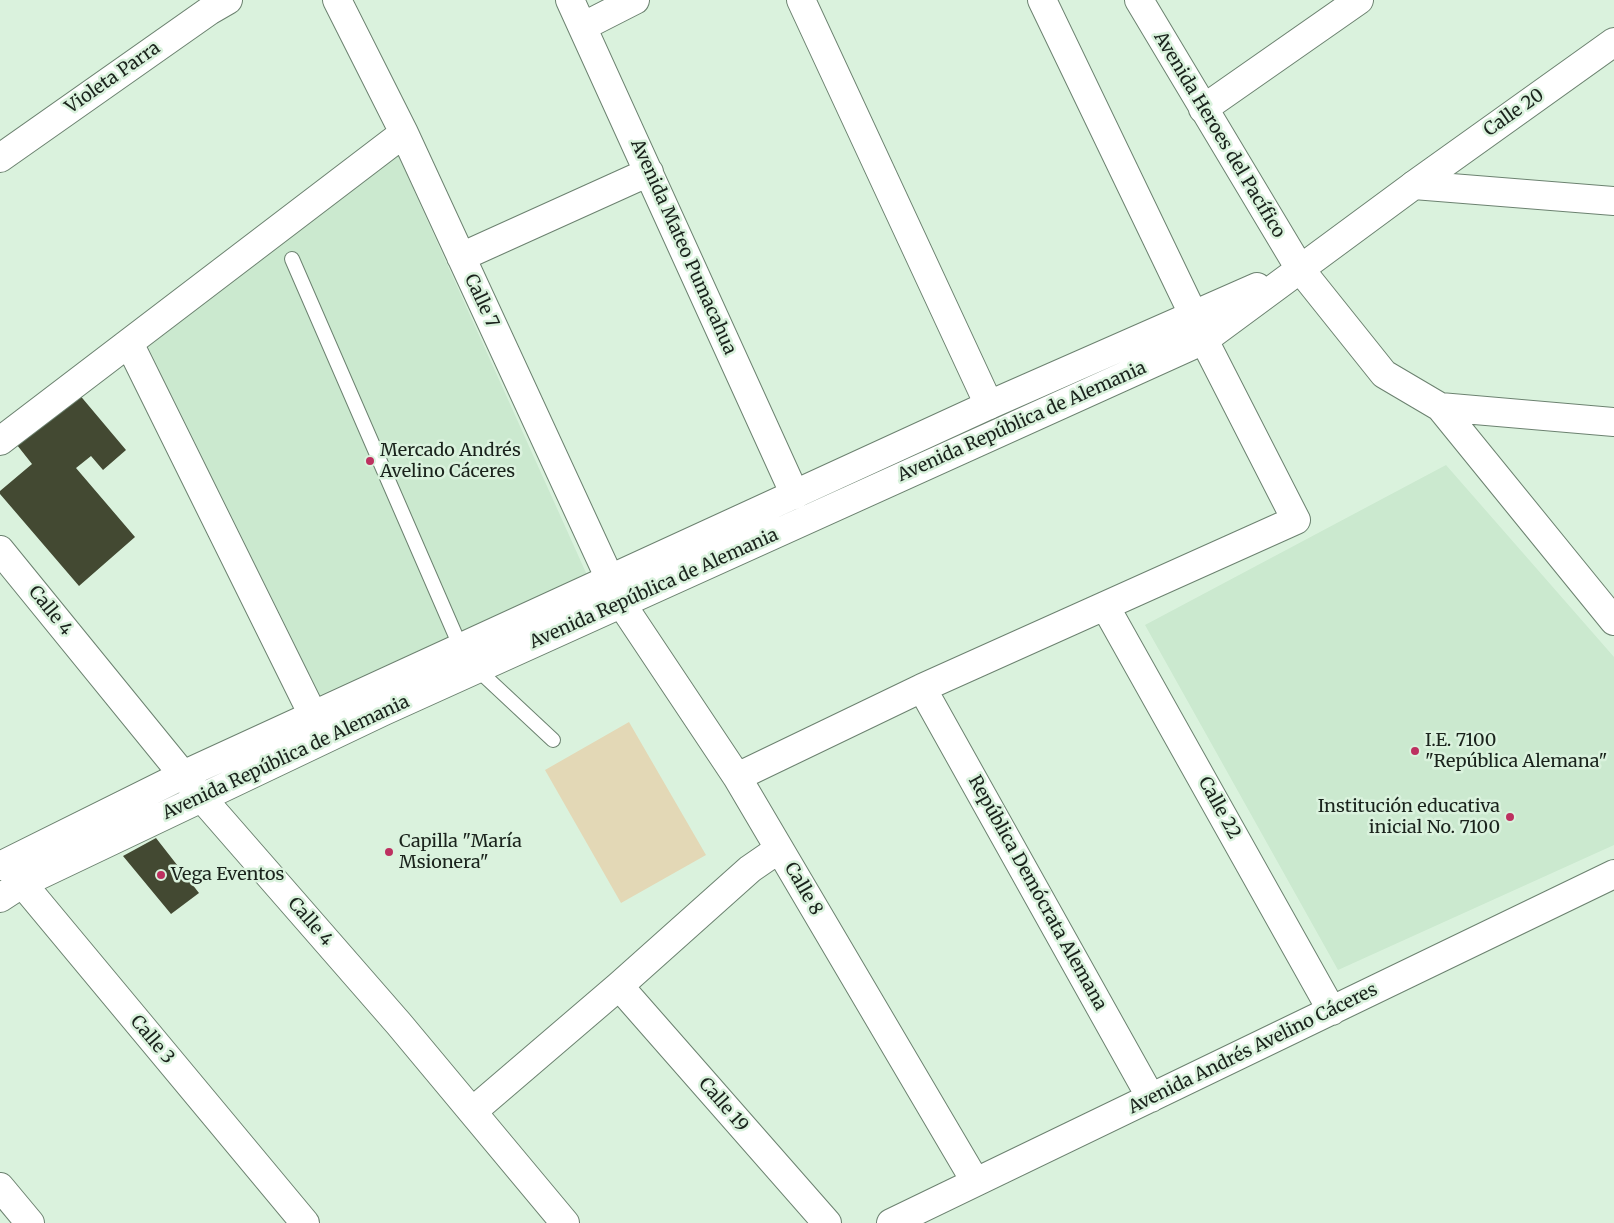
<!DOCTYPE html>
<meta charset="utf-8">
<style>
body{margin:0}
canvas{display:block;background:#daf2dd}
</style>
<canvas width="1614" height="1223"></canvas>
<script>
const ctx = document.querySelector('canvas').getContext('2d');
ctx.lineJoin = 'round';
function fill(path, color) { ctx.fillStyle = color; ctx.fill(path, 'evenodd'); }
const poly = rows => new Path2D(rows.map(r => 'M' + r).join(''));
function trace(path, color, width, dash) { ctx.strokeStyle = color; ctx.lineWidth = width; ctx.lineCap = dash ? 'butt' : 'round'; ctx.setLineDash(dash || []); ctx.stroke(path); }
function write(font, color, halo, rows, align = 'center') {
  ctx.font = font + ' Merriweather,serif'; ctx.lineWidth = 5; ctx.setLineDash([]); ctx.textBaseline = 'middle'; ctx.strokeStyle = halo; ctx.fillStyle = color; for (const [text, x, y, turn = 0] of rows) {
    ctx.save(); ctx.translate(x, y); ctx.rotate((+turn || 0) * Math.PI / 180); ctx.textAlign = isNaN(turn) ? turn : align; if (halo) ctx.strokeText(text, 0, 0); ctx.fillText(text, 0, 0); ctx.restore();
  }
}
fill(poly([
 [397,153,587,575,320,695,148,347],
 [1446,465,1614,657,1614,845,1338,970,1145,625]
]), '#cbe9cf');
fill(poly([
 [629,722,706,855,621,903,545,770]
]), '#e3d8b6');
fill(poly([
 [78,393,126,450,103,470,91,456,76,468,135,537,79,586,0,494,0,491,32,464,17,445],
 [156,838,199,893,171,914,123,856]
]), '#434932');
const lane = poly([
 [292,259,461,648],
 [477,669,553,740]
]);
const street = poly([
 [337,0,404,133,621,603,737,777,975,1181],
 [570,0,795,495],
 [801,0,989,405],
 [1042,0,1193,314],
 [584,26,635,0],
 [1203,109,1359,0],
 [0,158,209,11,228,0],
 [1414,185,1614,42],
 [461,257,649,172],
 [1300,269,1384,374,1440,407,1614,621],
 [129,343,313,715],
 [1440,407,1614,422],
 [0,441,404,133],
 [0,550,201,797,399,1024,565,1223],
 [1105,606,1332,1011],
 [922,688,1151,1098],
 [737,777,922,688,1296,520,1204,340],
 [7,865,305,1223],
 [619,986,827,1223],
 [473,1111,619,986,750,869,779,849],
 [0,1187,30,1223],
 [891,1223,1614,874]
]);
const secondary = poly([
 [1139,0,1300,269],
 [0,866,183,775,989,405,1257,287],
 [0,898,23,883,384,711,1204,340,1414,185,1614,201]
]);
trace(lane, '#6c8270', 16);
trace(street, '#6c8270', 30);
trace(secondary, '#6c8270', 30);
trace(lane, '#fff', 14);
trace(street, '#fff', 28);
trace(secondary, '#fff', 28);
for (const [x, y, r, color] of [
 [370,461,5,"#bd3060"],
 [1415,751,5,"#bd3060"],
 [1510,817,5,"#bd3060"],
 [389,852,5,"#bd3060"],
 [161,875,5,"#bd3060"]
]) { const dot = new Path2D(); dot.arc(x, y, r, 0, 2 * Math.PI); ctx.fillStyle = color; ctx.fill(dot); trace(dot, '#daf2dd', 2); }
write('18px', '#1a231c', '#daf2dd', [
 ["Violeta Parra",113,78,-35],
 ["Calle 20",1514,113,-35],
 ["Avenida Heroes del Pacífico",1219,135,59],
 ["Avenida Mateo Pumacahua",683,247,66],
 ["Calle 7",481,301,65],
 ["Avenida República de Alemania",1022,422,-24],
 ["Avenida República de Alemania",654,589,-24],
 ["Calle 4",50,611,51],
 ["Avenida República de Alemania",286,758,-25],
 ["Calle 22",1219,808,61],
 ["Calle 8",803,889,60],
 ["República Demócrata Alemana",1037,893,61],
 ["Calle 4",310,922,49],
 ["Calle 3",152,1040,50],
 ["Avenida Andrés Avelino Cáceres",1253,1049,-26],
 ["Calle 19",723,1105,49]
]);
write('18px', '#1a231c', '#daf2dd', [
 ["Mercado Andrés",380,451],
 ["Avelino Cáceres",380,472],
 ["I.E. 7100",1425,741],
 ["\"República Alemana\"",1425,762],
 ["Institución educativa",1500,807,"right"],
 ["inicial No. 7100",1500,828,"right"],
 ["Capilla \"María",399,842],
 ["Msionera\"",399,863],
 ["Vega Eventos",171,875]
], 'left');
</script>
